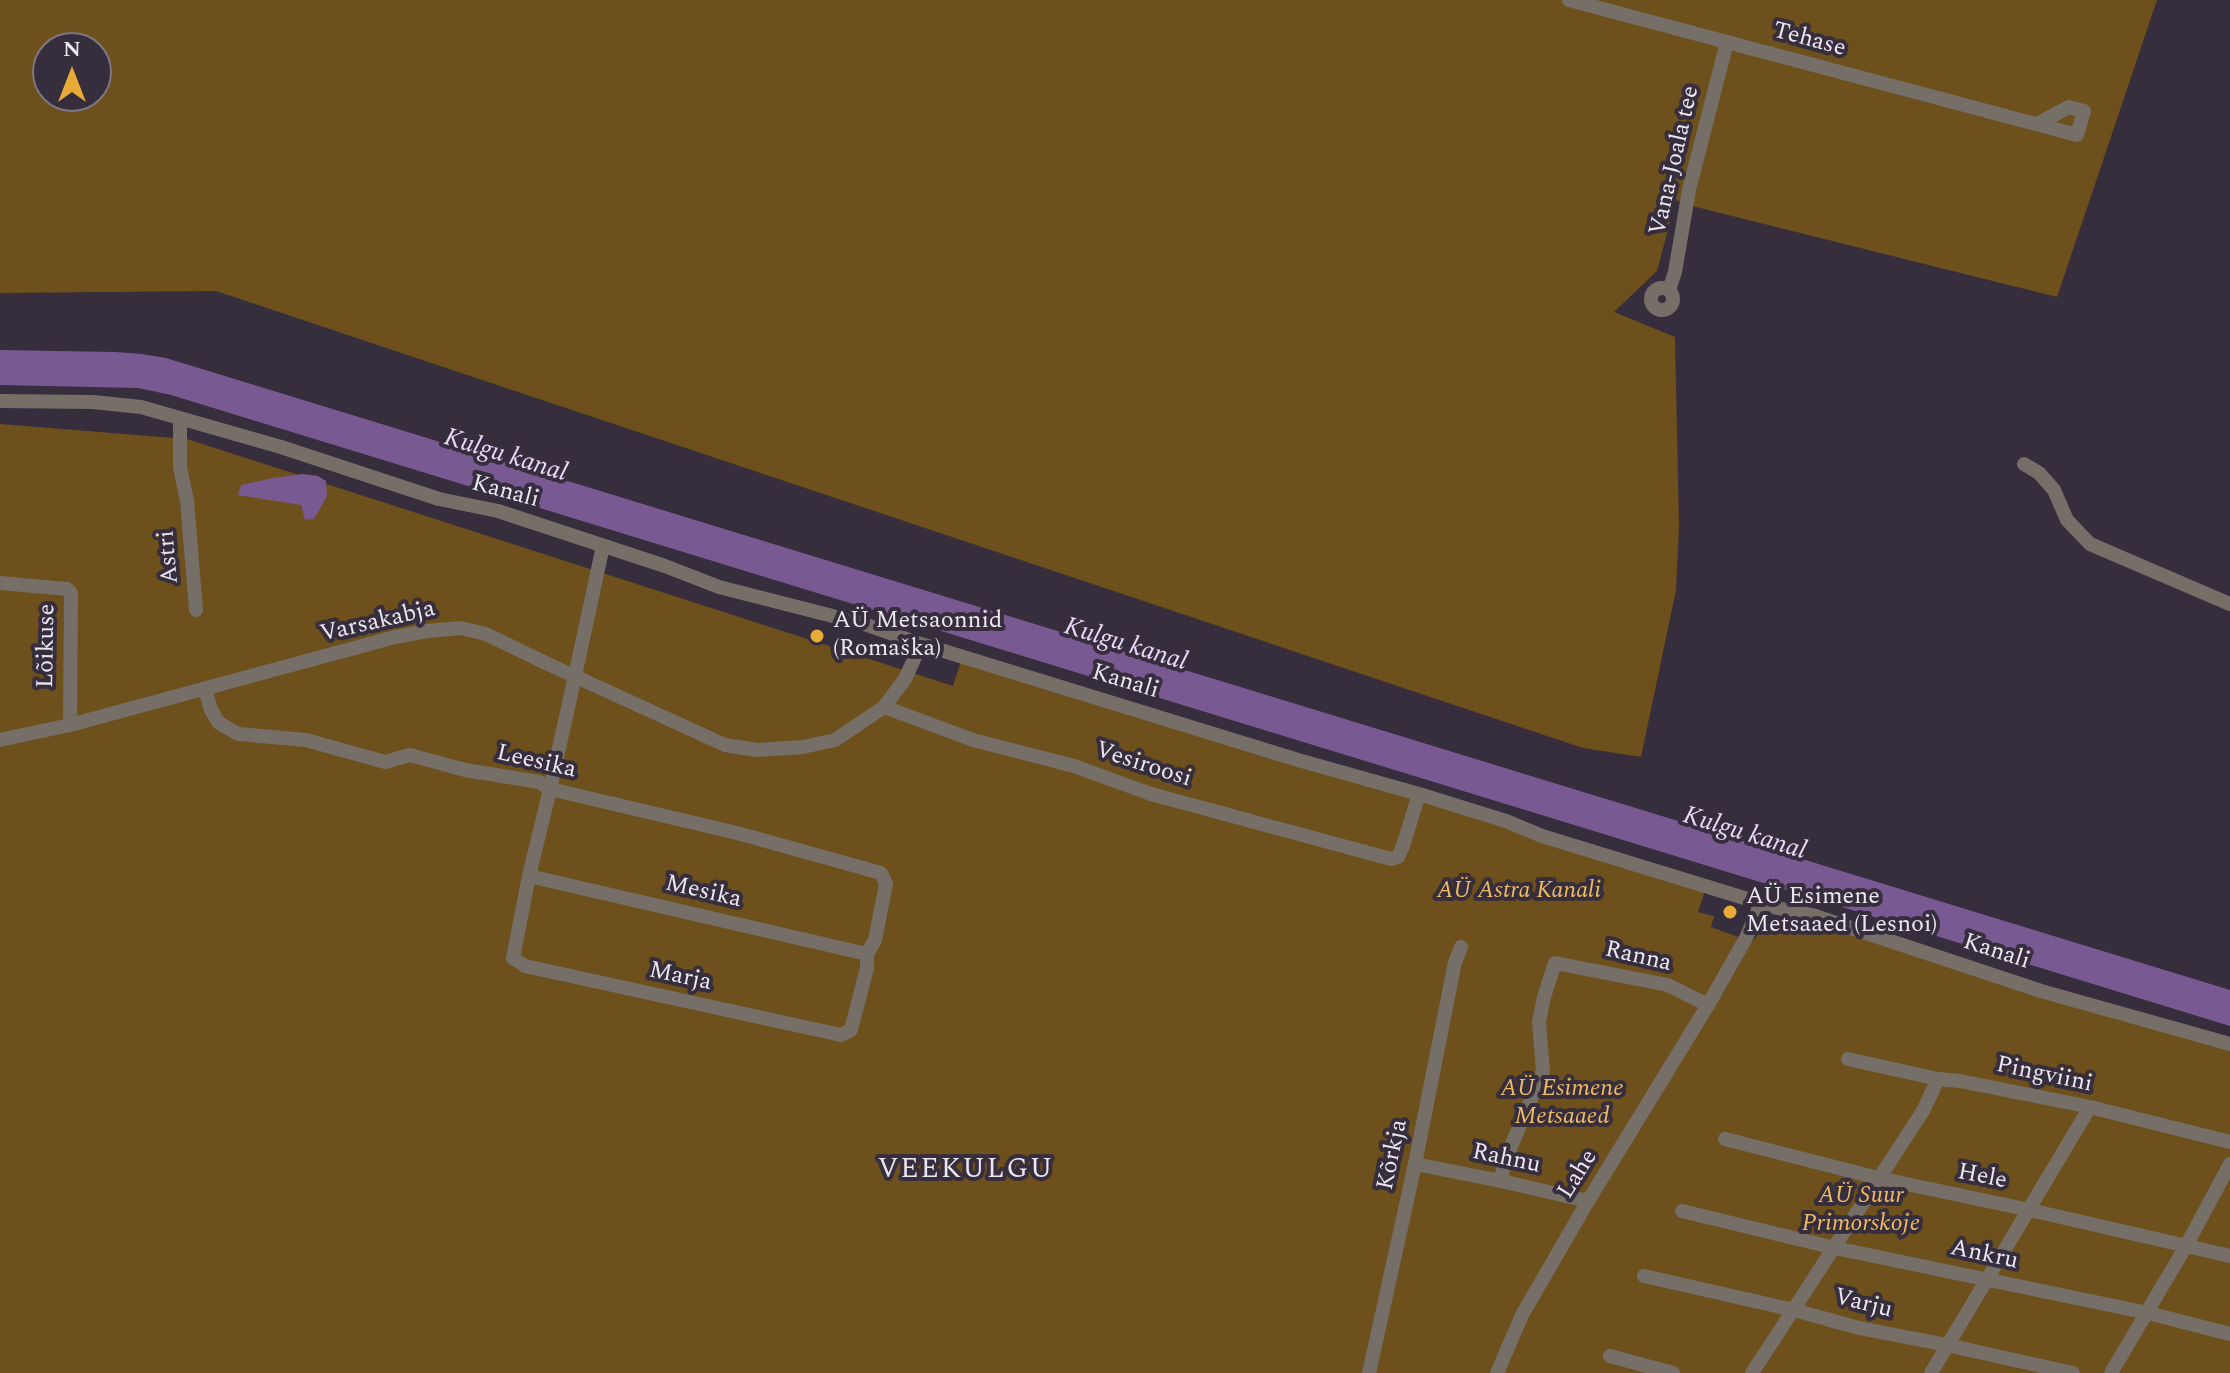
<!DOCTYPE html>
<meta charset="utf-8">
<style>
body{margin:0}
#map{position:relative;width:2230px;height:1373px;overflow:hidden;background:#362d3d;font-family:Spectral,serif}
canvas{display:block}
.north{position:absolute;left:32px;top:32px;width:80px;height:80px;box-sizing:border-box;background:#362d3d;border:2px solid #7f7785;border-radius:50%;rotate:0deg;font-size:22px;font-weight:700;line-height:32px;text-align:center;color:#ece6f0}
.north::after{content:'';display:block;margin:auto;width:28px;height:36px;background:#e9ab38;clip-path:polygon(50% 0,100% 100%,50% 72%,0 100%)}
</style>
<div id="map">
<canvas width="2230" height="1373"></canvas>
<div class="north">N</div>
</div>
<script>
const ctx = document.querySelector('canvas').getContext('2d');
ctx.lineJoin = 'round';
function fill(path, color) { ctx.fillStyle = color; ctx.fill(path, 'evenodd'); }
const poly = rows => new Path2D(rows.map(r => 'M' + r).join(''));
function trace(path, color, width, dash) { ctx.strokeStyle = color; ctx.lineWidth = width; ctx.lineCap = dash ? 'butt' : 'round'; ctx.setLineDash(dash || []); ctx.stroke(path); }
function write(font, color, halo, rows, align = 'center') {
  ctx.font = font + ' Spectral,serif'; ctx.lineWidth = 8; ctx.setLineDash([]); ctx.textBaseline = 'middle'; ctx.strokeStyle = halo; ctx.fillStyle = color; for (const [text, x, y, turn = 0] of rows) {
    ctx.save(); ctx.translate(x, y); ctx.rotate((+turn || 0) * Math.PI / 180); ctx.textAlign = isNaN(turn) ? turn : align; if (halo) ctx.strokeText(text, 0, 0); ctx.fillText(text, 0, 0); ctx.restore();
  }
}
fill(poly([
 [0,0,2157,0,2057,297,1696,207,1676,200,1657,271,1614,312,1675,337,1679,526,1676,590,1641,757,1583,748,216,291,0,293],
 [48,48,96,48,96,96,48,96],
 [0,424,187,439,953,686,961,661,1496,824,1705,890,1698,912,1714,916,1711,927,1752,942,1767,923,1781,917,1791,916,2230,1047,2230,1373,0,1373]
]), '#6d501b');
fill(poly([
 [0,350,115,352,142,354,166,358,2230,990,2230,1026,171,395,138,388,0,385],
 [303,474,318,476,326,481,327,496,314,519,305,520,301,505,238,495,241,485,273,478]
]), '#795991');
trace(poly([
 [1569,0,2077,135,2084,111,2069,107,2037,124],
 '1651 299a11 11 0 1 1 22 0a11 11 0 1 1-22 0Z',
 [1669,290,1675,272,1689,190,1727,42],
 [0,401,93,402,141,407,281,447,439,499,498,511,665,566,719,587,864,624,921,644,1298,760,1419,794,1506,821,1542,836,1777,908,1812,915,2041,991,2230,1044],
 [180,418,180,467,187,501,196,610],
 [2024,464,2039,473,2054,490,2067,520,2090,544,2230,604],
 [0,583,67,589,71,593,70,725],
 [205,689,211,710,219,723,238,734,306,740,385,762,410,755,465,770,539,782,550,789,737,833,881,873,886,884,875,940,867,954,867,968,851,1030,841,1035,525,966,513,958,529,876,550,789,575,676,603,546],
 [884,707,973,740,1074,766,1151,794,1391,859,1398,857,1403,846,1419,794],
 [0,740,70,725,395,637,427,631,461,628,486,634,550,665,725,745,757,750,803,747,835,740,884,707,905,679,921,644],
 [529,876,867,954],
 [1848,1059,1938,1079,1960,1081,2090,1107,2230,1142],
 [1725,1139,1878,1178,2030,1210,2230,1256],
 [1415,1164,1501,1181,1588,1201],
 [1501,1181,1504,1163,1543,1071,1539,1022,1544,997,1555,963,1668,985,1708,1005],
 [1682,1211,1835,1248,2148,1313,2230,1334],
 [1644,1276,1794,1310,1859,1328,1947,1345,2073,1373],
 [1610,1356,1673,1373],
 [1369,1373,1415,1164,1455,962,1461,947],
 [1497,1373,1522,1315,1588,1201,1708,1005,1746,938,1761,903],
 [1752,1373,1923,1111,1938,1079],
 [1931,1373,2090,1107],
 [2111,1373,2186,1246,2230,1164]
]), '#756f68', 14);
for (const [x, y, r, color] of [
 [817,636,8,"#e9ab38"],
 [1730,912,8,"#e9ab38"]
]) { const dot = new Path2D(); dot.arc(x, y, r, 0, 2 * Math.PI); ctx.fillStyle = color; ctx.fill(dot); trace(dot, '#362d3d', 3); }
write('24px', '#ece6f0', '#362d3d', [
 ["Tehase",1809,41,15],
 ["Vana-Joala tee",1676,161,-77],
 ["Kanali",505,493,15],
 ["Astri",170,557,-95],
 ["Varsakabja",378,623,-13],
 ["Lõikuse",48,646,-89],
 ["Kanali",1125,683,17],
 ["Leesika",536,763,13],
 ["Vesiroosi",1143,766,18],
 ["Mesika",703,893,13],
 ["Kanali",1996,953,18],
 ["Ranna",1638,958,13],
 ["Marja",680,978,12],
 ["Pingviini",2044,1076,12],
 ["Kõrkja",1394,1155,-78],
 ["Rahnu",1506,1160,12],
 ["Lahe",1579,1175,-58],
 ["Hele",1982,1178,11],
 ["Ankru",1984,1256,12],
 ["Varju",1863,1305,14]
]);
write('24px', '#ece6f0', '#362d3d', [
 ["AÜ Metsaonnid",833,622],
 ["(Romaška)",833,650],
 ["AÜ Esimene",1746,898],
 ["Metsaaed (Lesnoi)",1746,926]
], 'left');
write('italic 24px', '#f0bb61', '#362d3d', [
 ["AÜ Astra Kanali",1519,892],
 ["AÜ Esimene",1562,1090],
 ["Metsaaed",1562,1118],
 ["AÜ Suur",1861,1197],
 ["Primorskoje",1861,1225]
]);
write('italic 26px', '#ead7f9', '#362d3d', [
 ["Kulgu kanal",505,457,17],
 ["Kulgu kanal",1125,646,17],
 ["Kulgu kanal",1744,835,17]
]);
ctx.letterSpacing = '2px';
write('28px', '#ece6f0', '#362d3d', [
 ["VEEKULGU",966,1172]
]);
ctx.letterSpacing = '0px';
</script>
